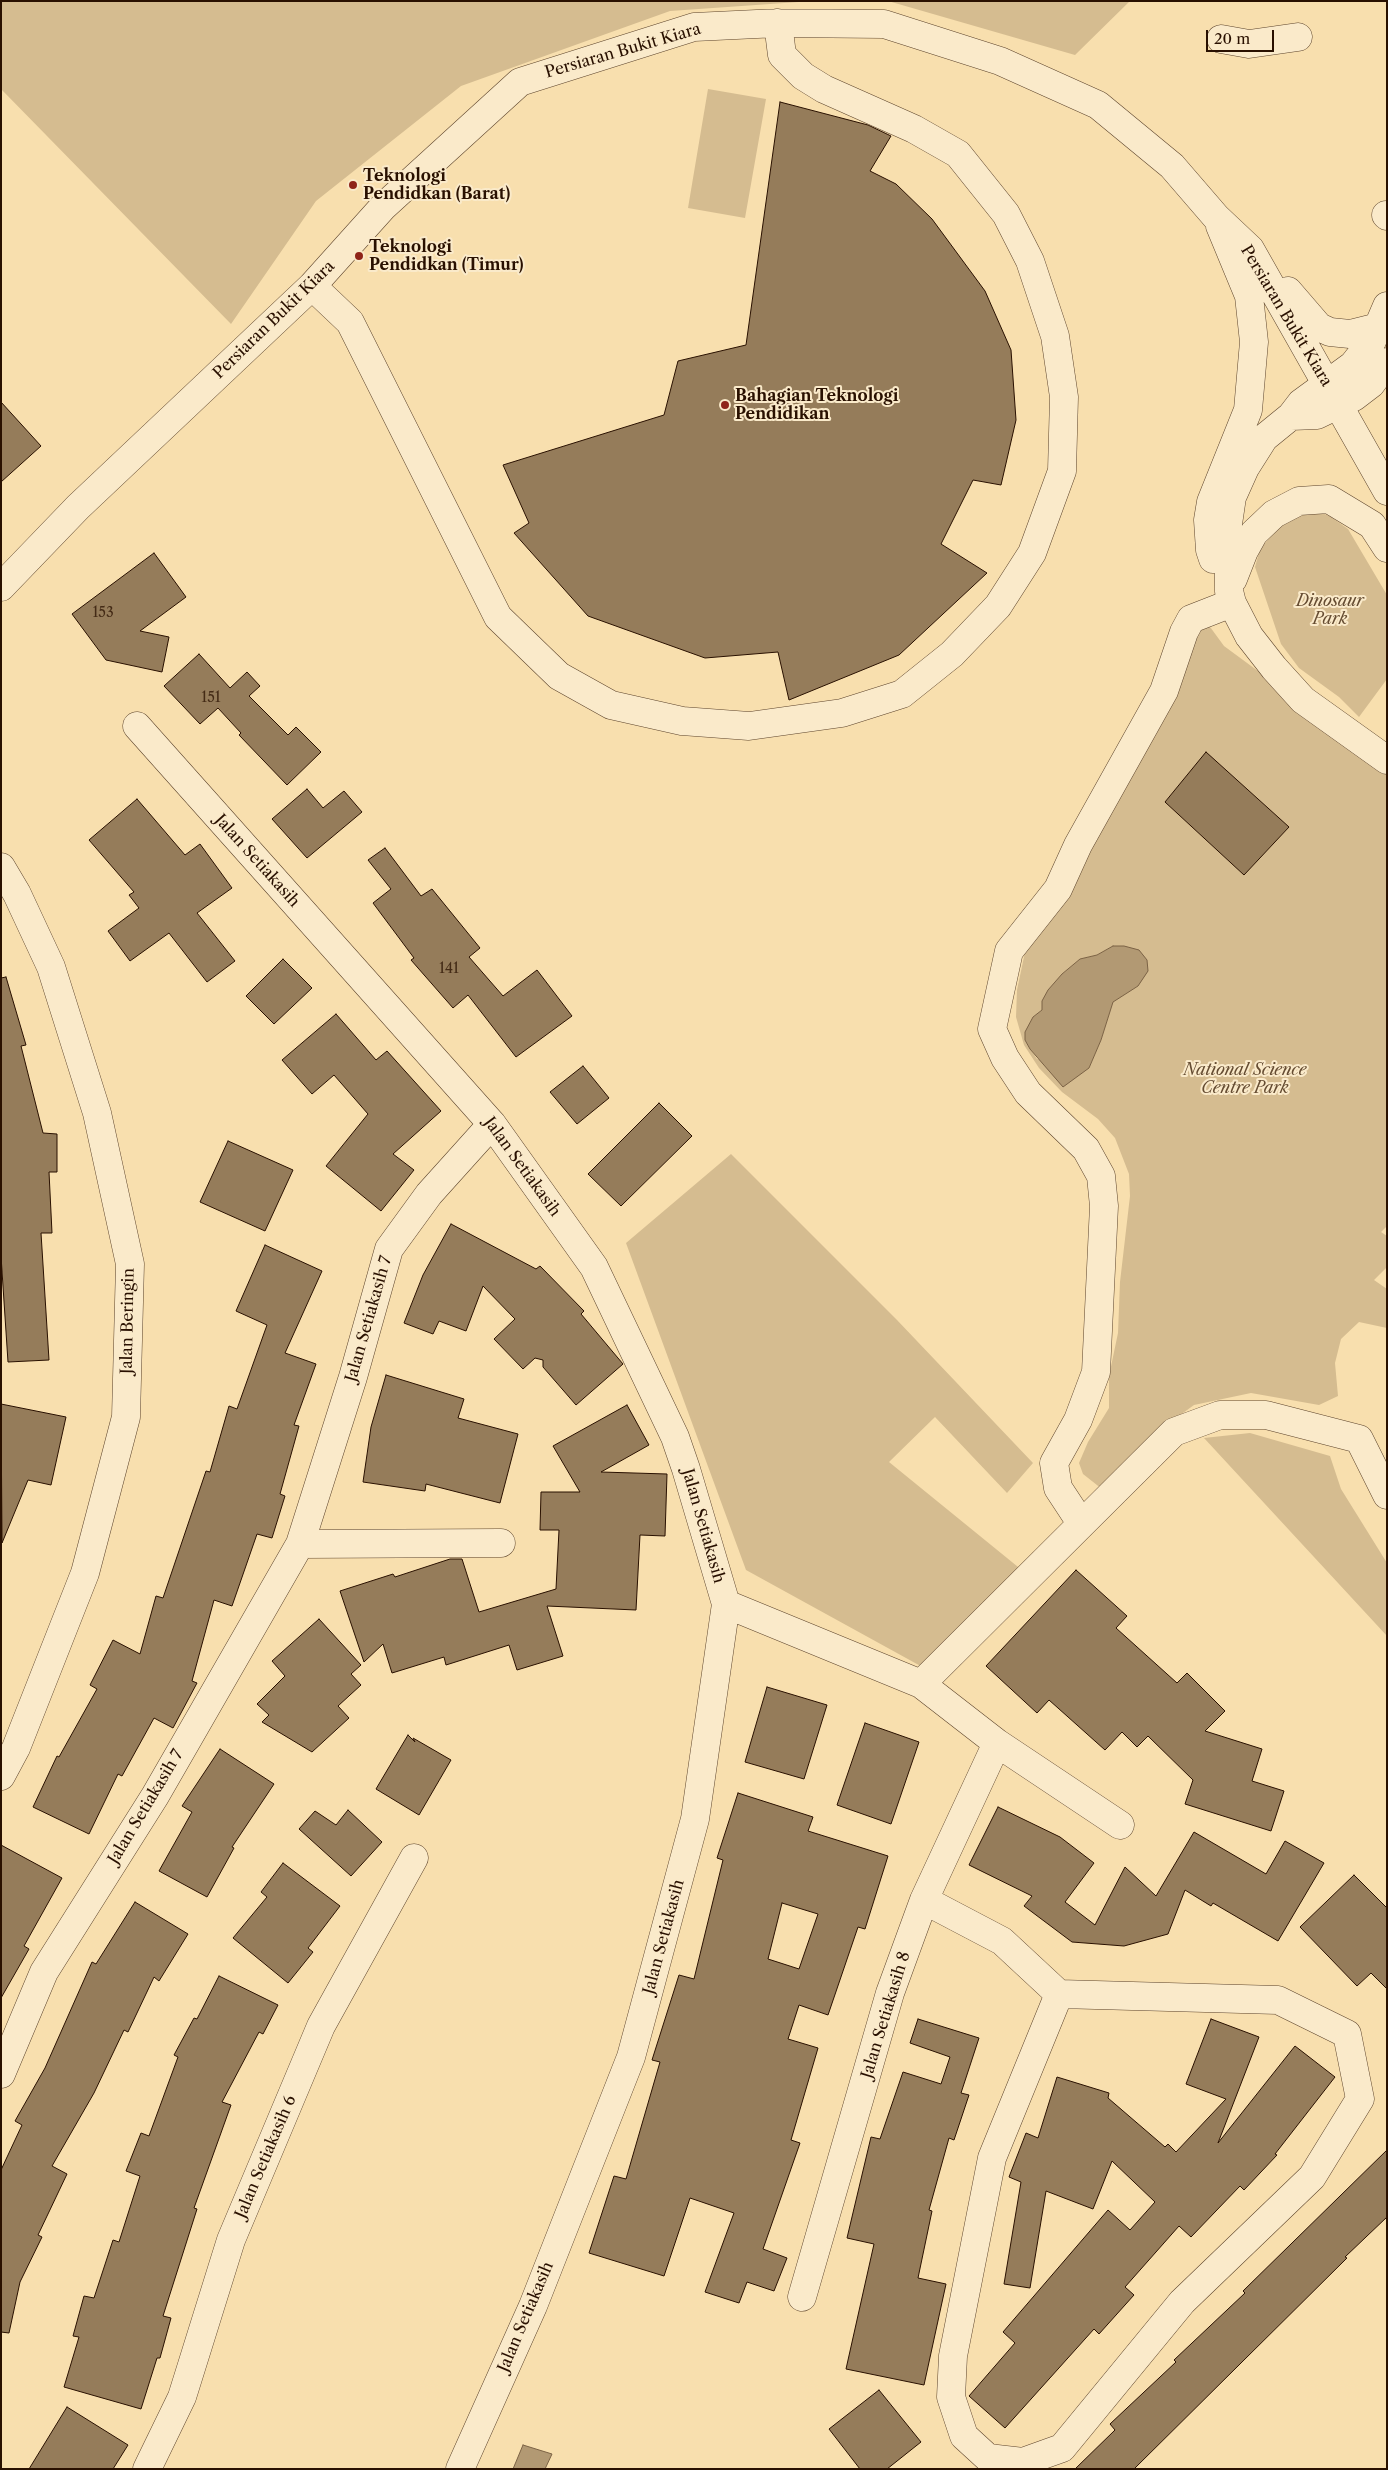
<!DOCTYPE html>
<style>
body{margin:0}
#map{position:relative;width:1388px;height:2470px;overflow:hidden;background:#f8dfae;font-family:"Libre Caslon Text",serif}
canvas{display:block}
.frame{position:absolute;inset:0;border:2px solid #291000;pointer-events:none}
.scale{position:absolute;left:1206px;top:30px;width:68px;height:22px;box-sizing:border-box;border:2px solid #291000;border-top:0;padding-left:6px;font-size:15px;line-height:18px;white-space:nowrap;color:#291000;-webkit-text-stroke:4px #faeaca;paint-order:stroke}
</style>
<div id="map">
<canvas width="1388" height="2470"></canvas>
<div class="frame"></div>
<div class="scale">20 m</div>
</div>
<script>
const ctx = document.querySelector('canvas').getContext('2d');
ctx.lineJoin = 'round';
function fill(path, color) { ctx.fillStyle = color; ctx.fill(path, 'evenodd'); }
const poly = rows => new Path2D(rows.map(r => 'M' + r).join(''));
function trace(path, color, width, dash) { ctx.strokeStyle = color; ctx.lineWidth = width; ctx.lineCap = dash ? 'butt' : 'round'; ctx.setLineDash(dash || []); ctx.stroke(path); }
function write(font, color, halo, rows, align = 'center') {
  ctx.font = font + ' "Libre Caslon Text",serif'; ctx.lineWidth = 4; ctx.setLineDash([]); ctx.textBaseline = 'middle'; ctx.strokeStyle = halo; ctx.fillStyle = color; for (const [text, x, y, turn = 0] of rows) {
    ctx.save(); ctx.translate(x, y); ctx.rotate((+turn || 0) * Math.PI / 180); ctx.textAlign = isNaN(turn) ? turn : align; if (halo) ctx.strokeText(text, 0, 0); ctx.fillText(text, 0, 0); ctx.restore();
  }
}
fill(poly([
 [1,1,813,1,670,11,461,86,316,201,231,324,1,89],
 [888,1,1130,1,1075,55],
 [708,89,766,99,745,218,688,208],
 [1314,509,1331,517,1348,529,1387,595,1387,679,1359,717,1339,697,1299,668,1281,644,1255,567,1260,549,1284,522],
 [1205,620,1224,646,1387,766,1387,1226,1381,1232,1387,1236,1387,1267,1374,1280,1387,1289,1387,1328,1359,1322,1341,1339,1335,1363,1338,1396,1319,1405,1251,1393,1194,1405,1165,1426,1102,1489,1083,1474,1079,1463,1088,1442,1109,1408,1109,1376,1118,1333,1120,1282,1130,1196,1129,1174,1115,1138,1098,1119,1062,1092,1039,1068,1024,1045,1016,1017,1017,990,1025,952,1079,877,1095,841],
 [1206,753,1289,827,1244,875,1165,802],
 [1113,946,1138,986,1113,1001,1101,1040,1089,1068,1037,1059,1025,1040,1033,1017,1042,1010,1062,974,1080,959,1097,955],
 [731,1154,897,1320,1033,1463,1007,1493,935,1417,889,1462,1023,1571,926,1669,746,1570,626,1243],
 [1250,1433,1330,1456,1341,1489,1387,1563,1387,1636,1204,1438]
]), '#d5bc90');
const water = poly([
 [1113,946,1124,946,1139,950,1147,960,1148,971,1138,986,1113,1002,1101,1040,1089,1068,1063,1087,1030,1049,1025,1040,1025,1032,1033,1017,1042,1010,1042,1001,1048,990,1062,974,1080,959,1097,955,1113,946],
 [523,2445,552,2454,545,2469,513,2469,523,2445]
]);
fill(water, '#b29973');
trace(water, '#7b6245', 1);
const building = poly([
 [780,102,868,125,891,136,870,171,896,184,932,219,985,291,1011,350,1016,420,1001,485,973,480,941,544,987,573,899,655,789,700,778,652,705,658,588,616,514,533,529,523,503,465,664,415,678,361,746,345,780,102],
 [1,402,41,446,1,482,1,402],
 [154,553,186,597,140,631,169,637,162,672,106,660,72,614,154,553],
 [199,654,230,688,247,672,260,686,249,696,288,735,296,727,321,752,287,785,239,735,241,733,218,708,200,724,164,686,199,654],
 [1206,752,1289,827,1244,875,1165,802,1206,752],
 [307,789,323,808,344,791,362,812,307,858,272,819,307,789],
 [137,799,185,855,200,844,232,888,197,913,235,961,207,982,169,933,130,961,108,931,139,908,129,895,134,892,89,840,137,799],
 [385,848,421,896,432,889,480,948,469,957,503,996,537,970,572,1016,516,1057,468,995,453,1008,411,960,414,958,373,903,391,889,368,860,385,848],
 [283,959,312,988,274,1024,246,996,283,959],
 [6,977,26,1045,21,1046,43,1133,57,1134,57,1172,49,1172,52,1233,41,1233,49,1360,8,1362,1,1256,1,978,6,977],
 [336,1014,376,1060,387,1051,441,1111,393,1154,414,1170,381,1211,326,1166,368,1114,334,1075,312,1094,282,1060,336,1014],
 [583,1066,609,1098,577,1124,550,1092,583,1066],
 [659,1103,692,1136,621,1206,588,1174,659,1103],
 [228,1141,293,1170,265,1231,200,1202,228,1141],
 [451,1224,536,1269,540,1266,584,1311,581,1314,623,1364,576,1405,543,1367,543,1360,535,1358,523,1369,494,1339,515,1319,483,1286,466,1331,439,1321,433,1334,404,1323,423,1275,451,1224],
 [265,1245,322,1271,285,1353,316,1364,294,1425,299,1426,280,1494,285,1496,272,1538,257,1534,232,1606,214,1600,192,1681,197,1683,173,1728,154,1718,122,1776,118,1774,89,1834,33,1807,57,1756,59,1757,97,1689,90,1685,113,1640,140,1654,156,1596,163,1598,206,1471,210,1472,229,1406,237,1409,267,1325,236,1311,265,1245],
 [386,1375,464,1399,458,1418,518,1434,500,1503,426,1484,425,1491,363,1482,371,1427,386,1375],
 [1,1404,66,1417,51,1485,28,1480,2,1543,1,1404],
 [627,1405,649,1445,601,1472,667,1474,665,1536,640,1535,636,1610,547,1606,563,1656,517,1670,509,1645,446,1665,444,1657,392,1673,383,1644,364,1662,340,1591,393,1574,395,1577,450,1559,462,1559,479,1612,556,1589,559,1530,540,1530,541,1492,580,1492,553,1446,627,1405],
 [1076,1570,1127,1616,1116,1628,1177,1683,1187,1673,1225,1711,1205,1731,1262,1749,1252,1781,1284,1791,1271,1831,1185,1804,1193,1780,1148,1736,1137,1747,1122,1732,1105,1750,1049,1700,1037,1713,986,1666,1076,1570],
 [319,1619,361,1665,351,1674,361,1685,338,1706,349,1718,312,1752,262,1722,269,1715,257,1704,285,1676,272,1661,319,1619],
 [767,1687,827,1705,804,1779,745,1762,767,1687],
 [865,1723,919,1742,891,1824,837,1805,865,1723],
 [408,1735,415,1742,413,1738,451,1760,419,1815,376,1789,408,1735],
 [220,1749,274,1784,232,1847,234,1848,207,1897,159,1871,192,1812,182,1806,220,1749],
 [738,1793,813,1817,808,1831,888,1856,865,1929,858,1927,828,2015,799,2005,788,2039,818,2048,791,2140,800,2143,763,2249,787,2258,774,2291,747,2282,739,2303,705,2292,734,2213,690,2198,664,2276,589,2253,614,2176,626,2179,660,2062,652,2060,679,1975,694,1979,723,1860,717,1858,738,1793],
 [782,1903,818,1914,799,1969,768,1959,782,1903],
 [998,1807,1060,1837,1094,1863,1065,1902,1095,1925,1125,1867,1156,1896,1194,1832,1266,1874,1285,1841,1324,1863,1278,1941,1213,1903,1211,1906,1185,1890,1168,1934,1124,1946,1072,1942,1024,1906,1032,1896,969,1865,998,1807],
 [348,1810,382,1842,351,1876,299,1829,315,1811,336,1825,348,1810],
 [1,1845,62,1878,24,1946,29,1949,1,1998,1,1845],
 [283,1863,340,1906,308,1948,313,1952,288,1983,233,1938,267,1897,261,1892,283,1863],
 [1354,1875,1387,1908,1387,1989,1371,1973,1357,1986,1300,1927,1354,1875],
 [135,1902,188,1934,159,1981,154,1977,128,2032,124,2030,94,2093,52,2166,67,2174,38,2235,42,2237,20,2282,9,2333,1,2332,1,2170,22,2125,15,2121,45,2068,92,1962,96,1964,135,1902],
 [219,1976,278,2005,263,2034,259,2032,222,2102,231,2105,194,2208,197,2209,163,2316,171,2318,160,2358,157,2358,141,2409,64,2387,79,2337,73,2336,84,2296,94,2298,113,2240,119,2242,140,2176,126,2171,141,2133,149,2136,178,2057,174,2055,194,2018,197,2019,219,1976],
 [918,2019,979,2038,961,2093,969,2095,954,2140,949,2138,929,2210,932,2211,918,2278,946,2284,924,2385,846,2369,874,2244,847,2238,871,2137,880,2139,903,2072,941,2084,950,2057,910,2043,918,2019],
 [1211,2019,1259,2037,1218,2143,1295,2046,1335,2077,1275,2154,1277,2155,1244,2190,1240,2186,1191,2237,1179,2226,1125,2287,1134,2295,1099,2334,1094,2329,1005,2428,969,2396,1015,2343,1003,2332,1108,2210,1130,2230,1155,2202,1112,2161,1093,2209,1046,2191,1030,2288,1004,2284,1021,2182,1009,2177,1026,2133,1038,2138,1057,2077,1109,2093,1108,2098,1165,2147,1168,2144,1176,2152,1226,2099,1186,2084,1211,2019],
 [1387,2150,1387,2217,1345,2257,1347,2258,1134,2469,1075,2469,1115,2430,1110,2424,1176,2362,1174,2360,1245,2293,1243,2291,1387,2150],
 [879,2390,921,2442,887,2469,860,2469,829,2429,879,2390],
 [67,2407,128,2445,113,2469,29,2469,67,2407]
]);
fill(building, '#957c5a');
trace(building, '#291000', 1);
const minor = poly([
 [1221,39,1249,44,1298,37],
 [1386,215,1387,216],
 [312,286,350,322,498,617,559,676,611,705,682,721,749,726,842,713,902,694,952,654,998,606,1032,553,1062,471,1064,397,1055,336,1030,261,1006,214,958,154,914,129,824,89,803,76,782,55,778,23],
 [1288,291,1319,327,1330,332,1350,334,1378,327],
 [1387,306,1372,341,1353,365,1301,403,1291,416,1264,438,1245,468,1232,497,1228,524,1229,591,1232,603,1249,636,1274,668,1303,700,1387,760],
 [1291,416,1317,415,1354,397,1371,384,1387,362],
 [1213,559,1210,550,1208,520,1211,502,1248,410,1254,342,1249,296,1220,226],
 [1233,579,1244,551,1254,533,1274,514,1299,501,1329,499,1372,525,1387,548],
 [1,587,78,507,312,286,383,207,520,82,694,27,778,23,884,24,1000,61,1098,105,1172,166,1216,217,1250,249,1387,491],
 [137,726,492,1124,594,1267,675,1437,686,1469,726,1604,695,1819,631,2057,533,2306,460,2469],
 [1,867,17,894,51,967,97,1113,130,1264,126,1417,85,1573,16,1748,1,1776],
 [1081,1523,1058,1488,1054,1463,1078,1420,1096,1372,1104,1206,1101,1176,1086,1149,1028,1093,1005,1058,992,1029,1009,951,1058,889,1078,845,1164,691,1184,632,1191,619,1232,603],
 [300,1544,501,1543],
 [726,1604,921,1684,997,1743,1120,1825],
 [921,1684,1174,1432,1220,1415,1266,1415,1359,1439,1387,1495],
 [924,1900,1002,1941,1059,1994,1278,2000,1347,2034,1360,2099,1312,2177,1182,2302,1062,2448,1023,2462,988,2458,964,2436,951,2397,953,2356,992,2158,1059,1994],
 [1,2074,44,1972,155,1796,300,1544,353,1377,389,1249,429,1194,492,1124],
 [802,2297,890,1993,924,1900,997,1743],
 [147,2469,182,2397,231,2240,321,2026,414,1858]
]);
trace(minor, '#5d442c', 29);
trace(minor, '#faeaca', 28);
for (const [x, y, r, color] of [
 [353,185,5,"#8f2418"],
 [359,256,5,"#8f2418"],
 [725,405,5,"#8f2418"]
]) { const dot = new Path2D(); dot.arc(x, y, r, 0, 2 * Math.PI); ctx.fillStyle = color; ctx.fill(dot); trace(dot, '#faeaca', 2); }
write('14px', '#442b16', null, [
 ["153",103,613],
 ["151",211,698],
 ["141",449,969]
]);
write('16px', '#291000', '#faeaca', [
 ["Persiaran Bukit Kiara",623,51,-16],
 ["Persiaran Bukit Kiara",1286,316,59],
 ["Persiaran Bukit Kiara",274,320,-44],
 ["Jalan Setiakasih",257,861,48],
 ["Jalan Setiakasih",522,1167,54],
 ["Jalan Setiakasih 7",369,1319,-74],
 ["Jalan Beringin",128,1321,-89],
 ["Jalan Setiakasih",703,1526,74],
 ["Jalan Setiakasih 7",146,1807,-59],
 ["Jalan Setiakasih",664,1937,-75],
 ["Jalan Setiakasih 8",886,2015,-73],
 ["Jalan Setiakasih 6",266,2157,-67],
 ["Jalan Setiakasih",526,2317,-67]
]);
write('bold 16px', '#291000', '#faeaca', [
 ["Teknologi",363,176],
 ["Pendidkan (Barat)",363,194],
 ["Teknologi",369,247],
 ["Pendidkan (Timur)",369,265],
 ["Bahagian Teknologi",735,396],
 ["Pendidikan",735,414]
], 'left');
write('italic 16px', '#654c32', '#faeaca', [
 ["Dinosaur",1330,601],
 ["Park",1330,619],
 ["National Science",1245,1070],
 ["Centre Park",1245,1088]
]);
</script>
